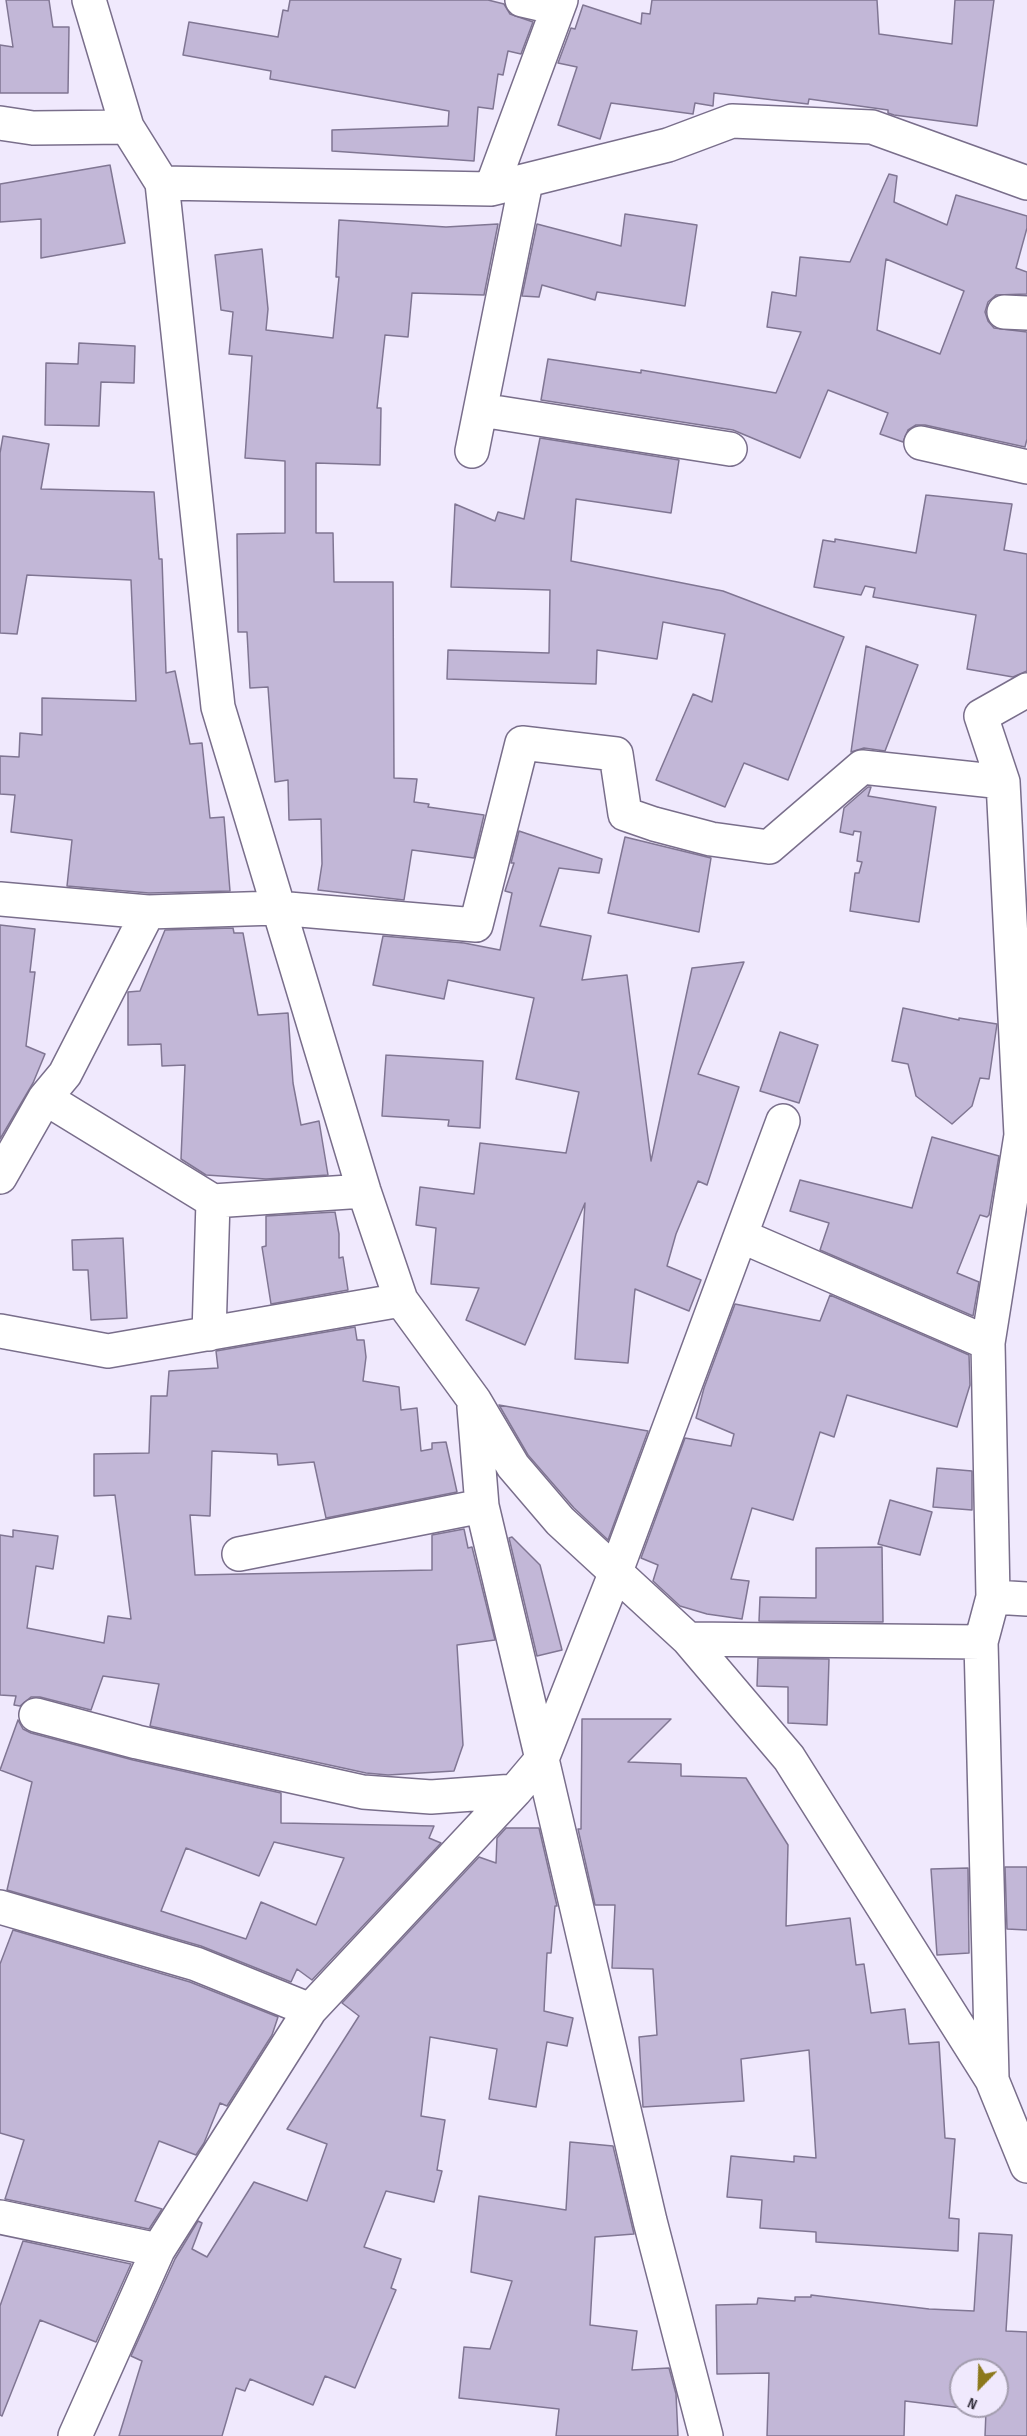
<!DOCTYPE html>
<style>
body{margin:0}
#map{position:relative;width:1027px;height:2436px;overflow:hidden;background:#f0e9fd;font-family:"Sofia Sans Condensed",sans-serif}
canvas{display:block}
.north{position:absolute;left:949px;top:2358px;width:60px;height:60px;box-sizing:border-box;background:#f0e9fd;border:2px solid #a39dae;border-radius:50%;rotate:203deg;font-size:16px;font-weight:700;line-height:24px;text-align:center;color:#2f2b37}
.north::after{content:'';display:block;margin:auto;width:21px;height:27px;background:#8c781c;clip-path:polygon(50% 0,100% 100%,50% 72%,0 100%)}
</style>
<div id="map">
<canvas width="1027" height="2436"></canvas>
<div class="north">N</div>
</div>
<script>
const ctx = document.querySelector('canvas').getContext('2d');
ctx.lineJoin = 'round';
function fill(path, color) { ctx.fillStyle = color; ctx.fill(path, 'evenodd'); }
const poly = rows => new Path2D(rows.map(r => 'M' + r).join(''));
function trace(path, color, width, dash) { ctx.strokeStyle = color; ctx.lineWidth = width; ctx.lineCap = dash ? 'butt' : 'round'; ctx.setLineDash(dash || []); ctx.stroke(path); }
const building = poly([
 [6,0,49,0,53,27,69,27,68,93,0,93,0,45,13,47,6,0],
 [290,0,488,0,504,4,510,14,533,22,521,54,508,51,503,75,498,74,493,109,478,107,474,161,332,151,332,130,448,126,449,111,270,79,271,71,183,55,189,22,278,37,283,10,288,11,290,0],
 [652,0,877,0,879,34,952,44,955,0,994,0,977,126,894,115,888,113,888,110,809,99,808,104,714,93,713,106,695,103,693,114,611,103,600,139,558,125,577,67,558,63,571,28,575,29,583,5,641,24,642,13,650,14,652,0],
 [110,165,125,243,41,258,41,219,0,222,0,184,110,165],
 [889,174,897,176,894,202,947,225,956,195,1027,216,1027,228,1016,268,1027,272,1027,294,996,295,988,302,985,312,988,321,994,328,1027,332,1027,439,1025,447,925,425,916,425,908,430,903,442,880,434,888,413,828,390,800,458,733,430,541,400,548,359,641,373,641,370,776,393,801,332,767,327,772,292,796,296,800,257,850,262,889,174],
 [886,259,964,291,940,354,877,330,886,259],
 [625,214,697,225,685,306,597,292,595,300,542,285,539,297,522,296,537,224,621,246,625,214],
 [339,220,446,227,498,224,484,295,412,293,408,337,385,335,377,408,381,408,380,465,316,463,316,533,333,533,334,582,393,582,394,778,417,779,414,802,429,804,428,807,484,815,474,858,412,850,404,900,318,890,322,864,321,819,289,820,288,780,275,782,268,687,250,688,247,632,238,632,237,534,285,533,285,461,245,458,252,356,229,354,233,312,221,310,215,255,262,249,268,309,266,330,333,338,339,277,336,277,339,220],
 [79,343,135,346,134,383,101,382,99,426,45,425,46,363,78,364,79,343],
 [3,436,49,444,41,489,154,492,159,559,162,559,166,673,175,671,190,744,202,743,210,818,224,817,230,891,149,893,67,886,72,840,11,832,15,795,0,794,0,756,19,757,20,733,42,735,42,698,136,701,131,580,27,575,17,634,0,633,0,453,3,436],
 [540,438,679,460,671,513,576,499,571,561,723,591,844,637,788,780,744,763,725,807,656,780,693,694,712,702,725,634,663,622,657,659,597,650,596,684,447,679,448,650,549,653,550,590,451,587,455,504,495,521,498,512,524,519,540,438],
 [926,495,1012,504,1004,550,1027,554,1027,671,1013,677,967,669,976,615,873,597,875,588,865,586,861,595,814,587,823,540,835,542,835,539,916,553,926,495],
 [866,646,918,665,885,751,864,748,851,752,866,646],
 [868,787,871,787,868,796,936,807,919,922,850,911,855,873,859,873,862,862,857,861,861,832,854,831,853,835,840,832,844,808,868,787],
 [519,831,602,859,599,873,559,868,540,926,591,936,582,980,627,975,651,1161,692,968,744,962,698,1074,739,1087,707,1185,698,1181,676,1234,667,1266,701,1280,689,1311,635,1289,628,1363,575,1359,585,1203,525,1345,466,1320,479,1288,431,1284,436,1228,416,1225,420,1187,474,1194,480,1143,566,1153,579,1092,516,1079,534,998,448,980,444,999,373,985,383,936,464,943,500,950,512,893,505,891,514,863,511,863,519,831],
 [625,837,711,858,699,932,608,913,625,837],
 [0,925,35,929,30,972,35,972,26,1046,45,1054,33,1083,0,1139,0,925],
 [233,928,234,933,243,933,258,1015,288,1013,293,1083,301,1125,319,1121,328,1175,266,1179,206,1175,181,1159,185,1065,162,1066,161,1044,128,1045,128,992,140,991,165,930,233,928],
 [903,1008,959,1020,959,1018,997,1024,989,1079,980,1078,972,1106,952,1124,916,1096,908,1064,892,1061,903,1008],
 [780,1032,818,1045,799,1103,760,1091,780,1032],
 [386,1055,483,1061,480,1128,448,1126,449,1120,382,1116,386,1055],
 [932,1137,999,1156,989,1215,987,1217,980,1215,957,1273,979,1282,973,1316,820,1250,829,1223,790,1211,800,1180,912,1208,932,1137],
 [335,1212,339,1234,339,1258,343,1257,348,1290,271,1304,262,1247,266,1246,266,1216,335,1212],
 [123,1238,127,1318,91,1320,88,1270,73,1270,72,1240,123,1238],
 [830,1295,969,1355,970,1385,957,1427,847,1395,834,1437,820,1432,793,1520,752,1508,731,1579,749,1581,742,1619,707,1614,680,1606,653,1581,658,1565,641,1558,685,1438,731,1446,734,1434,696,1418,704,1388,735,1304,820,1321,830,1295],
 [355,1327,357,1340,364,1340,366,1357,363,1381,399,1387,401,1410,417,1408,421,1451,432,1449,432,1443,446,1442,457,1492,326,1518,314,1462,278,1465,277,1454,212,1451,210,1516,190,1515,195,1575,432,1570,432,1535,464,1529,468,1548,472,1547,495,1640,457,1645,463,1745,454,1771,388,1775,366,1773,150,1726,159,1684,103,1676,91,1710,40,1697,31,1697,20,1706,14,1705,16,1696,0,1695,0,1535,13,1537,13,1530,58,1536,53,1569,36,1566,27,1628,104,1643,108,1616,131,1619,115,1495,94,1496,94,1454,149,1453,151,1396,167,1396,169,1371,218,1368,216,1351,355,1327],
 [499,1405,648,1431,608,1540,574,1508,528,1455,499,1405],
 [937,1468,972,1471,972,1510,933,1507,937,1468],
 [890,1500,932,1512,920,1555,878,1544,890,1500],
 [512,1537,540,1565,562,1650,537,1656,509,1538,512,1537],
 [882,1547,883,1622,759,1621,760,1597,816,1598,816,1548,882,1547],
 [758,1658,829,1659,827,1725,788,1723,788,1687,757,1686,758,1658],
 [582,1719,671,1719,628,1762,681,1764,681,1776,746,1778,788,1845,786,1926,850,1918,856,1965,864,1964,871,2013,905,2009,909,2044,939,2042,945,2138,955,2139,949,2218,959,2219,958,2251,816,2242,816,2232,760,2228,762,2200,727,2197,731,2156,794,2162,794,2156,816,2158,809,2050,741,2059,744,2101,643,2107,639,2037,657,2035,653,1969,612,1968,615,1905,595,1905,578,1829,581,1829,582,1719],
 [18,1720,23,1729,31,1733,133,1760,281,1793,281,1823,434,1826,429,1838,441,1843,312,1980,297,1969,291,1982,201,1946,7,1890,32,1782,0,1770,18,1720],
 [274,1842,344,1858,316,1925,261,1902,246,1939,161,1911,186,1848,259,1876,274,1842],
 [506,1828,539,1828,557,1906,555,1906,551,1953,547,1953,544,2011,573,2018,567,2046,547,2042,536,2107,489,2099,497,2049,430,2037,421,2116,445,2120,437,2170,442,2171,434,2202,386,2191,364,2247,401,2259,391,2288,396,2290,355,2388,325,2376,313,2405,250,2379,245,2391,236,2388,222,2436,119,2436,142,2361,131,2356,175,2259,198,2221,202,2223,192,2249,207,2257,254,2182,307,2201,327,2144,287,2129,359,2016,342,2003,479,1857,496,1863,497,1838,506,1828],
 [1005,1867,1027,1867,1027,1930,1007,1929,1005,1867],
 [968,1868,969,1953,937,1955,931,1869,968,1868],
 [13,1930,190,1982,278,2017,272,2035,227,2106,220,2103,204,2143,196,2155,159,2141,135,2201,162,2209,149,2229,5,2199,24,2140,0,2133,0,1964,13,1930],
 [570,2142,613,2146,634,2234,595,2237,590,2325,637,2331,632,2370,669,2368,676,2394,678,2436,556,2436,559,2409,459,2398,464,2347,490,2349,512,2281,471,2272,479,2196,566,2210,570,2142],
 [979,2233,1012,2235,1006,2331,1027,2332,1027,2436,985,2436,986,2411,905,2401,904,2436,767,2436,769,2373,717,2374,716,2305,757,2304,758,2298,795,2301,795,2297,811,2297,811,2295,929,2309,974,2311,979,2233],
 [961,2370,997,2370,997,2406,961,2406,961,2370],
 [23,2241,131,2264,96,2342,40,2320,2,2416,0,2415,0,2306,23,2241]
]);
fill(building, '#c2b7d7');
trace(building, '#807693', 1.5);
const street = poly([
 [89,0,127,127,162,183,218,707,364,1191,401,1300,474,1400,513,1466,560,1521,688,1639,789,1758,992,2080,1027,2166],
 [522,0,557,8],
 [0,123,33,128,127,127],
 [162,183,491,189,668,145,732,121,872,127,1027,183],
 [491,189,561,0],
 [1004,312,1027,313],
 [481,410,730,449],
 [921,443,1027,467],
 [472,451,526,182],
 [0,899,148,912,277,908,476,925,522,743,616,754,625,814,654,824,711,839,769,847,862,767,1003,782],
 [45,1098,213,1201,209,1334],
 [0,1177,45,1098,65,1074,148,912],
 [213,1201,364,1191],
 [741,1236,988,1343],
 [0,1331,108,1351,401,1300],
 [239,1554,482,1506],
 [993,1597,1027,1599],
 [688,1639,981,1642],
 [36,1715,137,1742,363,1792,431,1797,515,1791],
 [0,1907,196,1964,310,2010],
 [992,2078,981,1642,993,1597,988,1343,1021,1135,1003,782,981,716,1027,690],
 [0,2217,158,2250],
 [75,2436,158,2250,310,2010,515,1791,542,1759,482,1506,474,1407],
 [706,2436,650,2221,542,1759,615,1574,783,1121]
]);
trace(street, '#796e8b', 36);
trace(street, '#fff', 33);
</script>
